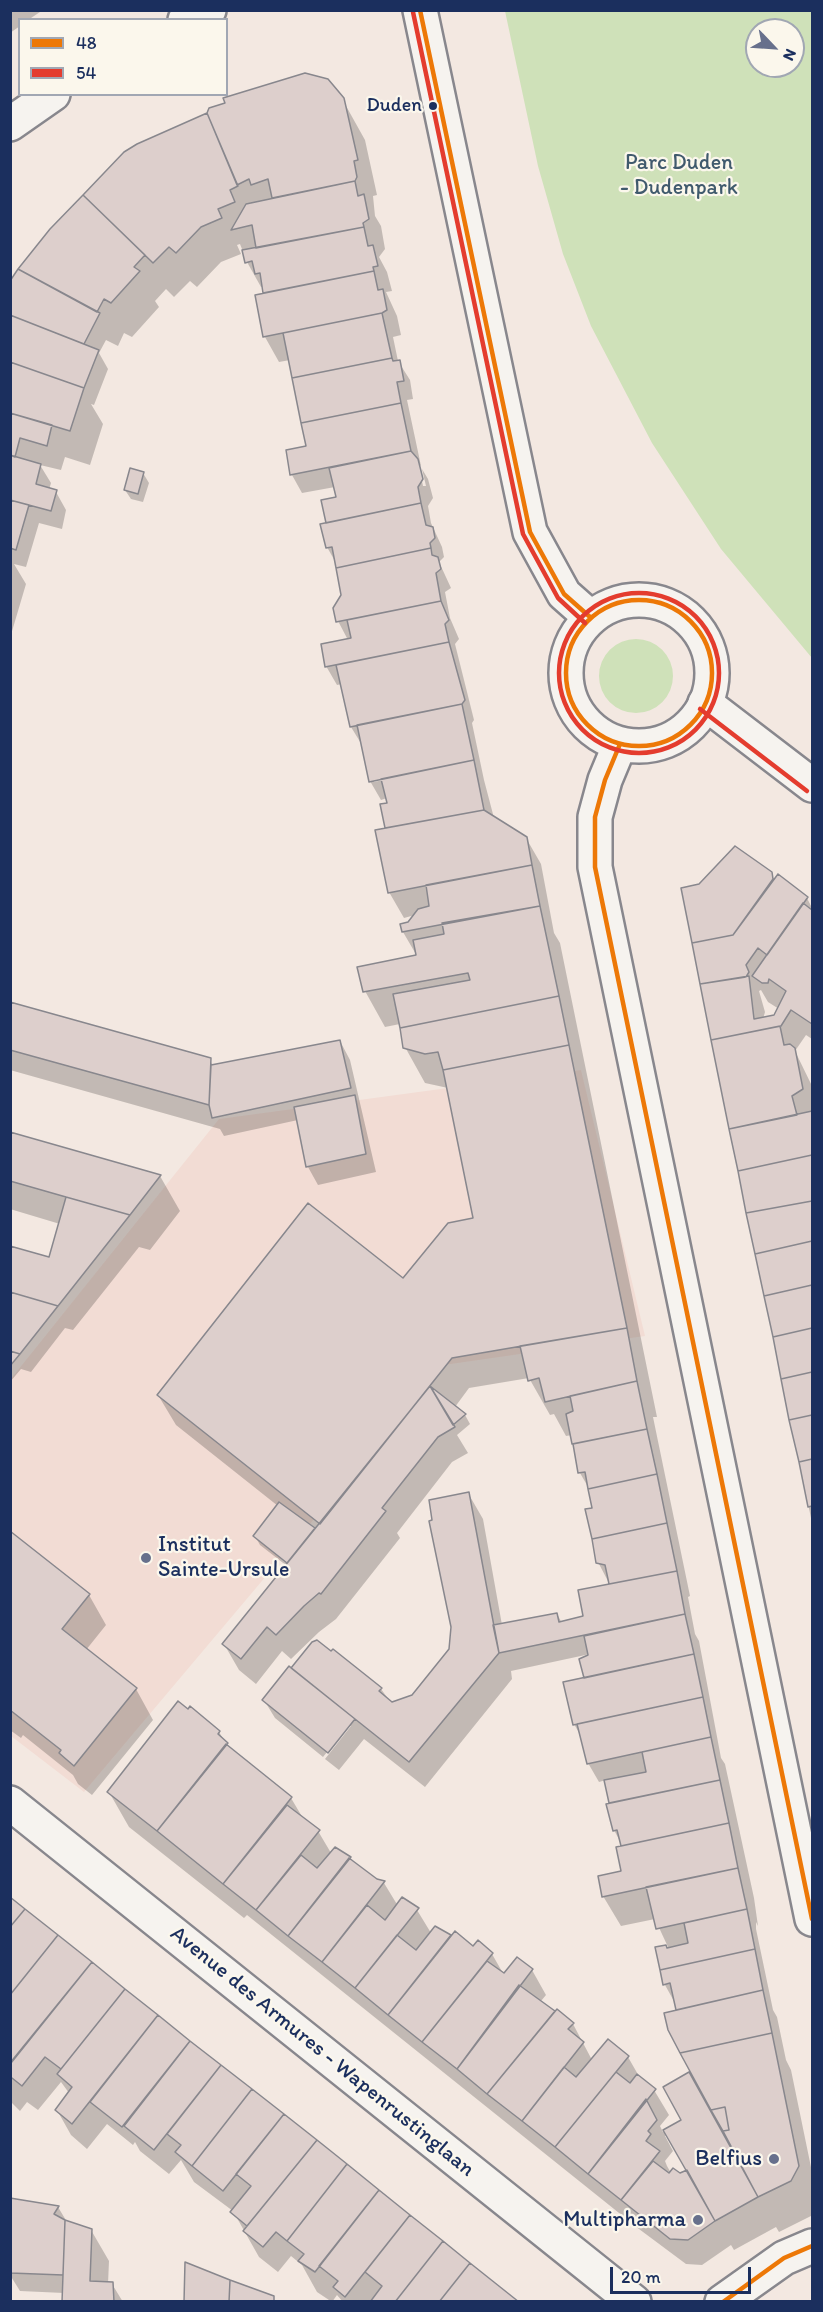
<!DOCTYPE html>
<style>
body{margin:0}
#map{position:relative;width:823px;height:2312px;overflow:hidden;background:#f3e8e1;font-family:Itim,sans-serif}
canvas{display:block}
.frame{position:absolute;inset:0;border:12px solid #1b2f5e;pointer-events:none}
.legend{position:absolute;left:18px;top:18px;width:210px;height:78px;box-sizing:border-box;background:#fbf7ec;border:2px solid #a1a7b3;margin:0;padding:8px 10px;list-style:none;font-size:18px;color:#1b2f5e}
.legend li{display:flex;align-items:center;gap:12px;height:30px}
.legend b{width:30px;border:2px solid #a1a7b3}
.north{position:absolute;left:745px;top:18px;width:60px;height:60px;box-sizing:border-box;background:#fbf7ec;border:2px solid #a1a7b3;border-radius:50%;rotate:115deg;font-size:16px;font-weight:700;line-height:24px;text-align:center;color:#1b2f5e}
.north::after{content:'';display:block;margin:auto;width:21px;height:27px;background:#67708c;clip-path:polygon(50% 0,100% 100%,50% 72%,0 100%)}
.scale{position:absolute;left:610px;top:2267px;width:141px;height:27px;box-sizing:border-box;border:3px solid #1b2f5e;border-top:0;padding-left:8px;font-size:18px;line-height:21px;white-space:nowrap;color:#1b2f5e;-webkit-text-stroke:4px #fbf7ec;paint-order:stroke}
</style>
<div id="map">
<canvas width="823" height="2312"></canvas>
<div class="frame"></div>
<ul class="legend">
<li><b style="height:8px;background:#ed7807"></b>48</li>
<li><b style="height:8px;background:#e43c2e"></b>54</li>
</ul>
<div class="north">N</div>
<div class="scale">20 m</div>
</div>
<script>
const ctx = document.querySelector('canvas').getContext('2d');
ctx.lineJoin = 'round';
function fill(path, color) { ctx.fillStyle = color; ctx.fill(path, 'evenodd'); }
const poly = rows => new Path2D(rows.map(r => 'M' + r).join(''));
function trace(path, color, width, dash) { ctx.strokeStyle = color; ctx.lineWidth = width; ctx.lineCap = dash ? 'butt' : 'round'; ctx.setLineDash(dash || []); ctx.stroke(path); }
function write(font, color, halo, rows, align = 'center') {
  ctx.font = font + ' Itim,sans-serif'; ctx.lineWidth = 4.5; ctx.setLineDash([]); ctx.textBaseline = 'middle'; ctx.strokeStyle = halo; ctx.fillStyle = color; for (const [text, x, y, turn = 0] of rows) {
    ctx.save(); ctx.translate(x, y); ctx.rotate((+turn || 0) * Math.PI / 180); ctx.textAlign = isNaN(turn) ? turn : align; if (halo) ctx.strokeText(text, 0, 0); ctx.fillText(text, 0, 0); ctx.restore();
  }
}
fill(poly([
 [581,1070,645,1336,444,1365,84,1792,11,1736,10,1380,219,1119]
]), '#f2dcd4');
fill(poly([
 [505,11,812,11,812,658,721,549,652,443,591,326,563,254,538,166],
 [757,30,793,30,793,66,757,66],
 '599 676a37 37 0 1 1 74 0a37 37 0 1 1-74 0Z'
]), '#cfe1b9');
fill(poly([
 [10,10,43,10,28,20,20,20,20,26,10,33],
 [327,80,336,88,365,140,377,195,373,196,375,216,381,226,385,249,379,257,387,272,392,291,386,292,397,316,401,335,393,337,398,361,410,380,413,399,407,400,421,466,418,463,423,486,426,486,422,469,428,479,433,498,428,506,431,523,442,547,444,557,439,562,451,588,445,592,450,618,459,639,455,644,474,720,472,723,484,780,494,818,526,838,541,864,554,933,560,943,657,1417,653,1417,690,1596,688,1597,695,1634,699,1641,721,1758,725,1764,754,1898,758,1926,756,1922,756,1929,773,2010,777,2017,786,2060,791,2070,812,2172,811,2216,779,2232,776,2227,734,2250,731,2245,702,2265,686,2264,639,2229,247,1915,244,1918,129,1827,109,1792,219,1732,230,1750,291,1798,304,1820,318,1831,331,1853,350,1858,376,1881,384,1883,398,1906,417,1910,431,1933,435,1928,451,1938,492,1954,504,1975,532,1970,546,1995,541,2001,573,2024,592,2060,628,2057,640,2078,654,2090,669,2115,660,2126,663,2132,683,2120,729,2145,731,2144,675,2003,665,1985,657,1948,668,1947,655,1919,621,1926,603,1896,623,1872,623,1847,614,1830,606,1780,599,1782,588,1763,582,1738,574,1724,590,1654,511,1671,512,1679,425,1787,364,1739,339,1770,325,1759,351,1726,348,1726,323,1757,275,1718,264,1700,381,1689,392,1704,413,1697,451,1650,468,1493,483,1519,502,1625,557,1614,562,1623,585,1618,610,1585,598,1562,591,1492,580,1473,572,1435,566,1436,554,1414,550,1415,529,1378,469,1388,455,1407,465,1415,470,1424,457,1435,468,1453,452,1462,397,1533,400,1538,336,1619,319,1632,291,1659,282,1651,256,1684,239,1670,224,1644,287,1566,260,1545,255,1536,278,1506,176,1425,158,1395,404,1281,474,1219,448,1088,425,1083,405,1047,400,1024,385,1027,365,991,417,956,403,932,415,915,404,918,389,892,387,830,382,805,388,804,387,798,381,800,370,781,362,745,351,727,342,684,337,685,326,666,348,640,338,621,343,595,336,563,327,547,328,524,337,498,335,487,302,493,292,475,307,447,290,360,279,362,265,337,256,296,265,294,264,287,261,287,247,262,240,244,237,245,241,254,221,262,197,287,190,281,174,297,166,289,155,301,159,307,132,337,124,333,118,346,106,340,99,353,108,369,94,405,91,404,103,424,90,465,65,457,61,470,40,465,51,483,49,490,56,492,66,510,62,529,39,523,26,567,14,564,26,584,10,638,10,284],
 [383,777,383,780,374,782,374,779],
 [668,2134,689,2171,680,2175,671,2173,667,2166,665,2161,673,2151,665,2136],
 [143,473,149,483,143,502,131,499,125,490],
 [770,873,775,881,807,898,812,908,812,1039,806,1035,795,1051,812,1086,812,1523,683,889],
 [761,990,768,1002,779,1009,775,1016,763,1019,765,1012,759,991],
 [10,1003,210,1060,213,1066,340,1041,350,1060,376,1172,318,1185,308,1167,298,1120,224,1136,220,1129,10,1070],
 [10,1134,160,1176,180,1211,150,1250,139,1247,73,1330,65,1328,31,1372,21,1369,10,1382,10,1247,50,1259,60,1224,10,1209],
 [10,1533,89,1595,106,1625,86,1650,136,1689,153,1720,92,1795,78,1784,73,1775,23,1735,21,1738,10,1730],
 [10,1899,190,2043,516,2302,343,2302,337,2295,332,2302,317,2292,302,2265,291,2256,278,2272,259,2257,233,2211,194,2182,181,2160,169,2174,140,2151,135,2142,133,2145,107,2124,87,2149,71,2135,57,2110,69,2093,61,2082,38,2110,27,2102,20,2111,10,2101],
 [12,2200,58,2207,67,2222,91,2230,109,2261,108,2284,112,2284,123,2302,64,2302,64,2293,20,2291,10,2275]
]), '#0003');
const building = poly([
 [305,73,328,79,344,98,358,160,354,161,357,177,355,181,272,198,268,179,251,185,249,179,237,185,207,113,209,108,225,103,223,98,305,73],
 [207,113,238,186,230,190,235,202,218,209,222,218,201,227,176,253,169,247,153,263,83,195,124,152,137,144,207,113],
 [355,181,358,196,364,194,369,219,363,223,364,227,256,248,252,225,231,230,246,204,355,181],
 [83,195,145,255,134,267,140,271,111,303,104,299,97,312,18,269,50,229,83,195],
 [364,227,368,246,373,245,378,266,373,267,374,271,263,293,260,273,255,274,252,261,245,263,242,250,364,227],
 [18,269,100,313,84,344,10,315,10,281,18,269],
 [374,271,378,290,383,289,387,310,382,313,263,337,255,295,374,271],
 [382,313,392,358,292,378,283,333,382,313],
 [10,315,99,350,84,388,10,362,10,315],
 [392,358,393,361,400,360,404,381,397,382,401,403,301,423,292,378,392,358],
 [10,362,84,388,70,431,10,413,10,362],
 [401,403,411,451,290,475,286,450,306,446,301,423,401,403],
 [10,413,52,425,47,446,20,438,15,457,10,455,10,413],
 [411,451,418,459,423,479,418,487,421,503,326,523,321,500,336,497,329,468,411,451],
 [10,455,41,464,36,484,57,490,51,511,10,500,10,455],
 [130,468,144,472,138,494,124,490,130,468],
 [10,500,29,505,16,550,10,548,10,500],
 [421,503,426,525,433,527,435,538,430,543,431,548,336,568,332,547,326,548,320,524,421,503],
 [431,548,432,555,438,557,441,569,436,573,441,601,336,622,333,608,341,595,336,568,431,548],
 [441,601,449,620,445,624,449,642,325,667,321,644,351,638,347,620,441,601],
 [449,642,465,700,462,704,350,727,336,665,449,642],
 [462,704,474,760,369,782,357,725,462,704],
 [474,760,484,810,385,828,380,804,387,803,381,779,474,760],
 [484,810,527,837,532,865,388,893,375,830,484,810],
 [735,846,772,872,773,879,733,935,692,943,681,888,699,884,735,846],
 [532,865,540,906,402,932,400,924,408,922,418,909,429,906,426,885,532,865],
 [778,874,808,897,767,955,758,948,746,965,749,972,746,977,700,984,692,943,733,935,778,874],
 [803,903,812,910,812,1024,791,1010,781,1026,711,1040,700,984,749,976,754,1019,774,1015,786,991,769,979,768,983,762,983,752,976,803,903],
 [540,906,559,996,400,1028,393,994,470,980,468,973,363,992,357,967,416,955,413,940,444,934,442,923,540,906],
 [559,996,569,1045,443,1070,438,1052,425,1054,403,1048,400,1028,559,996],
 [10,1002,211,1058,209,1105,10,1050,10,1002],
 [780,1026,784,1045,790,1044,795,1048,803,1089,792,1096,797,1115,729,1129,711,1040,780,1026],
 [340,1040,351,1088,212,1118,209,1105,211,1065,340,1040],
 [569,1045,627,1328,452,1358,320,1524,157,1395,308,1203,403,1278,448,1223,473,1218,443,1070,569,1045],
 [355,1095,366,1154,306,1167,294,1107,355,1095],
 [812,1111,812,1155,738,1171,729,1129,812,1111],
 [10,1132,161,1175,130,1215,66,1197,10,1181,10,1132],
 [812,1155,812,1201,746,1213,738,1171,812,1155],
 [66,1197,130,1215,58,1306,10,1292,10,1246,49,1257,66,1197],
 [812,1201,812,1241,755,1254,746,1213,812,1201],
 [812,1241,812,1285,764,1296,755,1254,812,1241],
 [812,1285,812,1328,773,1337,764,1296,812,1285],
 [10,1292,58,1306,20,1354,10,1351,10,1292],
 [627,1328,637,1381,545,1402,539,1378,528,1381,520,1346,627,1328],
 [812,1328,812,1372,781,1379,773,1337,812,1328],
 [10,1351,20,1354,10,1366,10,1351],
 [812,1372,812,1415,789,1420,781,1379,812,1372],
 [637,1381,647,1429,572,1444,566,1414,573,1411,570,1396,637,1381],
 [430,1386,455,1427,438,1437,382,1508,386,1511,321,1594,319,1593,304,1606,276,1635,267,1627,241,1659,222,1644,430,1386],
 [430,1386,466,1414,453,1425,430,1386],
 [812,1415,812,1459,799,1462,789,1420,812,1415],
 [647,1429,657,1474,588,1489,585,1472,578,1473,573,1444,647,1429],
 [812,1459,812,1506,808,1507,799,1462,812,1459],
 [657,1474,667,1523,592,1539,585,1509,592,1508,588,1489,657,1474],
 [469,1492,499,1653,409,1762,291,1668,312,1642,317,1640,331,1651,333,1649,382,1688,379,1691,392,1702,412,1695,449,1649,451,1627,429,1521,432,1520,429,1500,469,1492],
 [279,1502,315,1528,287,1563,253,1536,279,1502],
 [667,1523,677,1571,609,1584,605,1565,596,1563,592,1539,667,1523],
 [10,1531,90,1594,62,1629,137,1688,74,1766,59,1753,61,1750,10,1710,10,1531],
 [677,1571,685,1614,499,1653,493,1625,557,1613,559,1622,583,1616,578,1590,677,1571],
 [685,1614,694,1654,584,1678,579,1659,588,1655,584,1636,685,1614],
 [694,1654,703,1697,573,1725,563,1682,694,1654],
 [289,1666,355,1719,328,1753,262,1700,289,1666],
 [703,1697,711,1737,587,1764,577,1724,703,1697],
 [178,1701,188,1709,190,1706,220,1731,218,1734,228,1743,157,1831,107,1792,178,1701],
 [711,1737,720,1780,609,1803,604,1780,646,1772,642,1752,711,1737],
 [226,1744,292,1797,223,1884,157,1831,226,1744],
 [720,1780,729,1823,621,1846,617,1830,613,1831,606,1804,720,1780],
 [287,1805,320,1830,256,1910,223,1884,287,1805],
 [729,1823,738,1868,602,1897,598,1876,621,1871,616,1847,729,1823],
 [335,1847,351,1857,288,1936,256,1910,301,1855,317,1868,335,1847],
 [349,1858,377,1879,385,1881,322,1962,288,1936,349,1858],
 [738,1868,747,1909,656,1929,646,1887,738,1868],
 [10,1897,25,1909,10,1927,10,1897],
 [402,1897,419,1908,355,1988,322,1962,367,1905,385,1920,402,1897],
 [25,1909,58,1935,10,1995,10,1927,25,1909],
 [747,1909,755,1949,660,1970,655,1947,666,1945,667,1948,688,1943,684,1923,747,1909],
 [435,1926,451,1935,388,2015,355,1988,397,1935,416,1950,435,1926],
 [455,1931,473,1946,478,1940,493,1953,422,2042,388,2015,455,1931],
 [58,1935,92,1962,11,2063,10,1995,58,1935],
 [755,1949,763,1990,676,2010,670,1983,663,1985,660,1970,755,1949],
 [517,1957,533,1969,457,2069,422,2042,487,1961,504,1973,517,1957],
 [92,1962,125,1989,61,2069,45,2057,22,2086,12,2078,10,2080,10,2063,92,1962],
 [519,1985,555,2011,487,2094,457,2069,519,1985],
 [125,1989,158,2015,72,2124,55,2110,72,2087,57,2074,125,1989],
 [763,1990,772,2033,680,2053,668,2030,664,2013,763,1990],
 [557,2009,574,2023,568,2029,584,2042,522,2121,487,2094,557,2009],
 [158,2015,190,2041,122,2127,90,2102,158,2015],
 [772,2033,799,2166,791,2181,758,2197,723,2131,729,2130,725,2107,711,2110,680,2053,772,2033],
 [608,2039,629,2056,555,2147,522,2121,564,2067,576,2077,608,2039],
 [190,2041,221,2065,154,2150,124,2126,190,2041],
 [221,2065,252,2089,192,2166,175,2152,181,2145,167,2134,221,2065],
 [616,2072,630,2083,637,2074,656,2089,588,2174,555,2147,616,2072],
 [689,2072,758,2197,715,2221,663,2130,681,2120,663,2087,689,2072],
 [252,2089,284,2114,223,2191,192,2166,252,2089],
 [646,2099,657,2120,648,2131,651,2134,646,2141,660,2151,621,2200,588,2174,646,2099],
 [725,2107,729,2130,723,2131,711,2110,725,2107],
 [284,2114,317,2140,247,2226,230,2212,251,2186,236,2174,284,2114],
 [317,2140,347,2164,287,2241,276,2232,263,2247,243,2231,317,2140],
 [653,2161,669,2173,673,2168,680,2173,687,2170,715,2221,688,2240,670,2239,621,2200,653,2161],
 [347,2164,379,2190,315,2272,298,2261,304,2254,287,2241,347,2164],
 [379,2190,410,2215,345,2297,333,2287,338,2281,319,2266,379,2190],
 [10,2198,59,2206,54,2214,65,2220,63,2275,10,2273,10,2198],
 [410,2215,443,2241,395,2302,370,2302,382,2286,365,2272,410,2215],
 [65,2220,92,2229,90,2281,113,2282,114,2302,62,2302,65,2220],
 [443,2241,470,2263,439,2302,395,2302,443,2241],
 [185,2262,230,2280,229,2302,184,2302,185,2262],
 [470,2263,519,2302,439,2302,470,2263],
 [230,2280,274,2296,274,2302,229,2302,230,2280]
]);
fill(building, '#ddcfcc');
trace(building, '#88878d', 1.5);
const street = poly([
 [185,20,209,10],
 [10,124,53,94],
 [705,703,812,785],
 [10,1803,634,2302]
]);
const secondary = poly([
 [420,10,530,532,564,594,590,617],
 '566 673a73 73 0 1 1 146 0a73 73 0 1 1-146 0Z',
 [620,744,605,780,595,817,595,867,812,1919],
 [722,2302,784,2258,812,2246]
]);
trace(street, '#88878d', 38);
trace(secondary, '#88878d', 38);
trace(street, '#f6f3ef', 33);
trace(secondary, '#f6f3ef', 33);
trace(poly([
 [420,10,530,532,564,594,590,617],
 '566 673a73 73 0 1 1 146 0a73 73 0 1 1-146 0Z',
 [620,744,605,780,595,817,595,867,812,1919],
 [723,2302,784,2258,812,2246]
]), '#ed7807', 4.5);
trace(poly([
 [413,12,523,534,558,598,585,623],
 '559 673a80 80 0 1 1 160 0a80 80 0 1 1-160 0Z',
 [700,709,807,791]
]), '#e43c2e', 4.5);
for (const [x, y, r, color] of [
 [433,106,5,"#1b2f5e"],
 [146,1558,6,"#67708c"],
 [774,2159,6,"#67708c"],
 [698,2220,6,"#67708c"]
]) { const dot = new Path2D(); dot.arc(x, y, r, 0, 2 * Math.PI); ctx.fillStyle = color; ctx.fill(dot); trace(dot, '#fbf7ec', 2); }
write('20px', '#1b2f5e', '#fbf7ec', [
 ["Duden",422,106]
], 'right');
write('22px', '#405a6d', '#fbf7ec', [
 ["Parc Duden",679,163],
 ["- Dudenpark",679,188]
]);
write('22px', '#1b2f5e', '#fbf7ec', [
 ["Institut",158,1545,"left"],
 ["Sainte-Ursule",158,1570,"left"],
 ["Belfius",762,2159],
 ["Multipharma",686,2220]
], 'right');
write('22px', '#1b2f5e', '#fbf7ec', [
 ["Avenue des Armures - Wapenrustinglaan",322,2052,39]
]);
</script>
